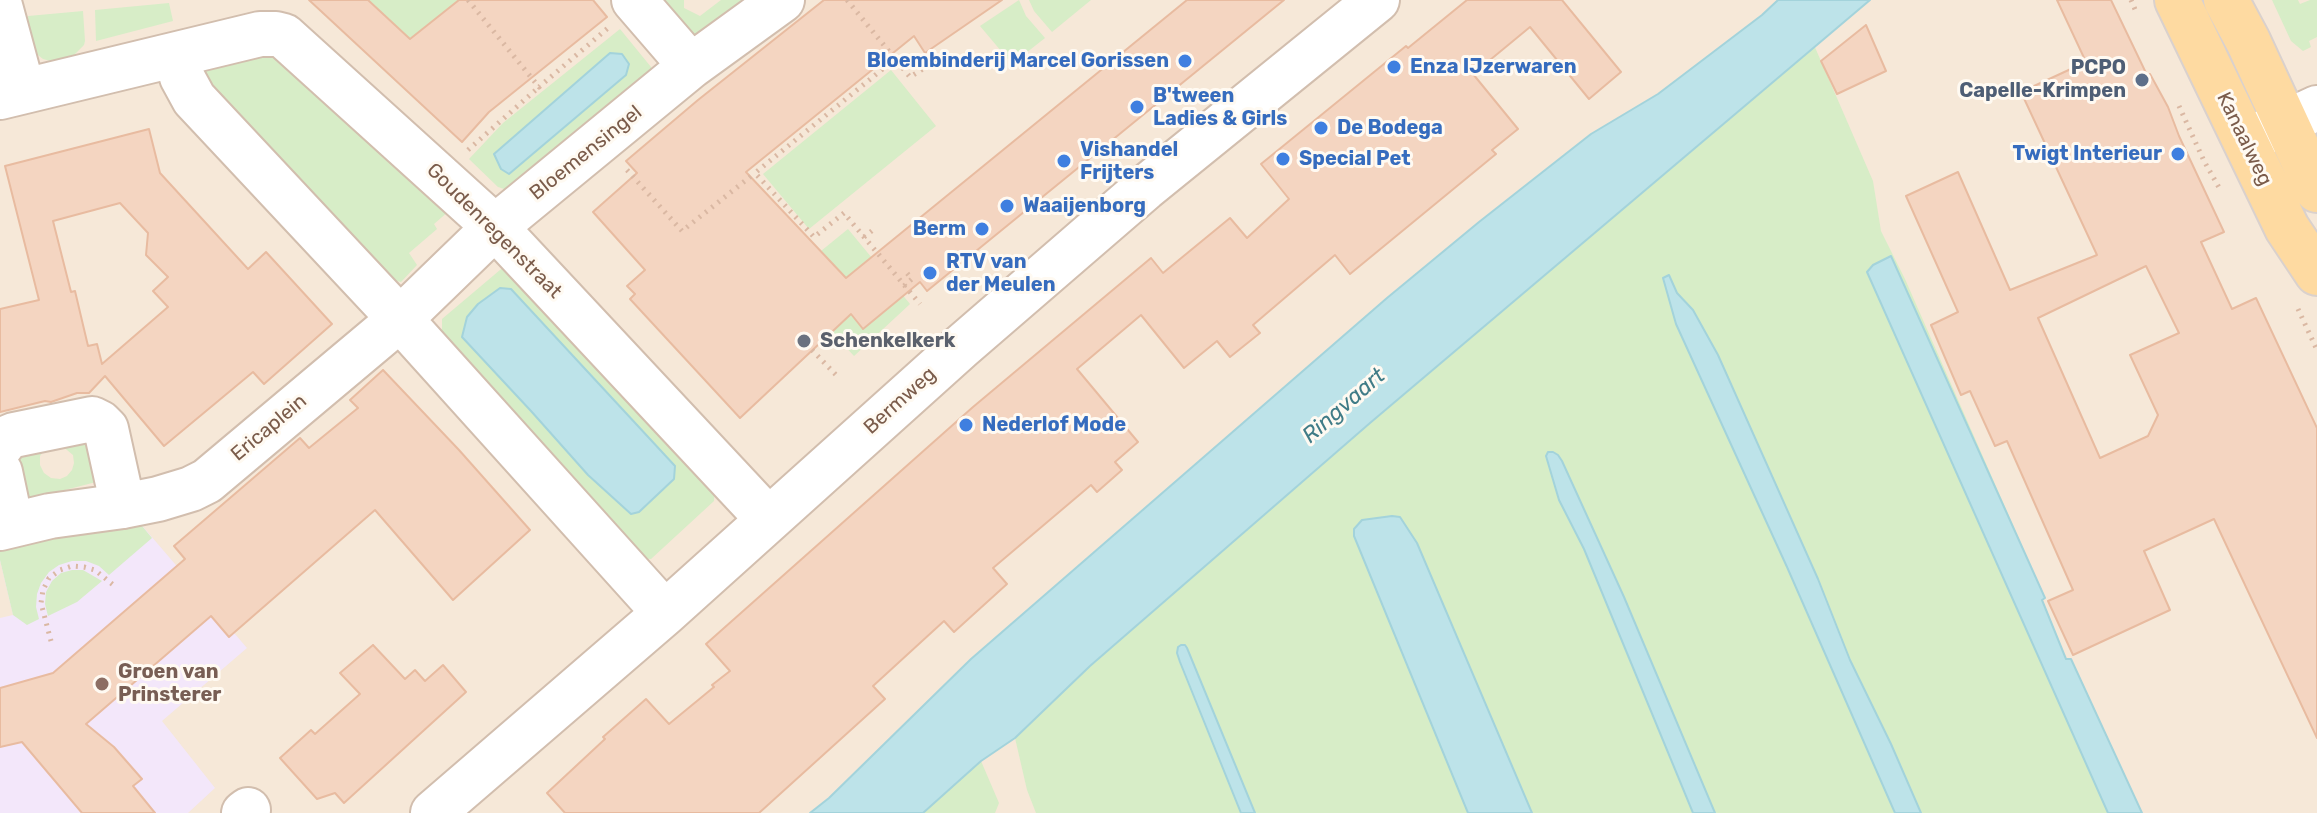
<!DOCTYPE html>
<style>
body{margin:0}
canvas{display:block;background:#fdf6eb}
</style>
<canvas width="2317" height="813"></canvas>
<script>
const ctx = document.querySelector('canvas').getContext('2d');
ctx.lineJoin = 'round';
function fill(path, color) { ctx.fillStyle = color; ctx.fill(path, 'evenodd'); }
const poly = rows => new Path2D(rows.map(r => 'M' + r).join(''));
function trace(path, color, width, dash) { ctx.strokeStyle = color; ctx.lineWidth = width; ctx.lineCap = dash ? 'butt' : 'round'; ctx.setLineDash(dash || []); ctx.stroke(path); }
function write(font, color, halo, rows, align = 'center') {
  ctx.font = font + ' Rubik,sans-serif'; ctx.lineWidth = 6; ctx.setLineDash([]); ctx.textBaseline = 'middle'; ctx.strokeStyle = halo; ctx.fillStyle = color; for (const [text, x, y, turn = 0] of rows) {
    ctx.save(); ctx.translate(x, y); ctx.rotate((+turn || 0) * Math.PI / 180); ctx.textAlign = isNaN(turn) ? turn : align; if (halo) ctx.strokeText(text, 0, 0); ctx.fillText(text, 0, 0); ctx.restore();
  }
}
fill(poly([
 [0,0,2317,0,2317,813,0,813]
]), '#f6e8d8');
fill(poly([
 [133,515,247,648,162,721,215,788,188,813,0,813,0,618,13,615,0,560]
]), '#f3e7fa');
fill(poly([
 [368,0,459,0,448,9,417,45],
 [663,0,684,0,684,8,700,16,721,0,751,0,702,35,689,34],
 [1019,0,1026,16,1045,38,1012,64,980,26],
 [1029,0,1091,0,1052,32,1034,11],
 [2272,0,2298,0,2300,4,2310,0,2317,0,2317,37,2309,41,2311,47,2303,51,2291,41],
 [169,3,173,21,96,41,95,10],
 [83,11,85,41,84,45,73,56,67,59,54,62,43,59,38,55,29,41,28,16],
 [620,29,651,67,653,78,510,191,498,187,469,159,503,123],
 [610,53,622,54,629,64,510,174,501,169,495,154],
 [1814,45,1873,181,1881,231,1905,279,2045,598,2042,600,2066,659,2071,659,2137,813,1532,813,1417,543,1400,518,1392,516,1357,544,1468,813,1036,813,1027,790,1015,738,1090,666,1370,423],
 [262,46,457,204,434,224,437,229,409,253,417,265,401,282,387,279,374,280,192,63],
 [891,70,936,126,809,229,763,174],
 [723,214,815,262,823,254,821,251,848,229,910,304,854,356],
 [513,259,715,479,714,501,651,559,630,558,442,332,442,319],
 [500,288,511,289,675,466,674,479,588,475,531,411,462,337,467,317,478,304],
 [79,430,108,479,18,502,14,452,45,449,40,456,40,465,44,473,51,478,60,479,67,476,72,470,74,463,73,455,61,445],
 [133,515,152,538,109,575,99,566,86,561,72,561,59,565,49,572,41,583,37,594,36,607,39,619,27,625,13,615,0,560,0,545],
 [72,570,83,570,102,581,77,602,48,616,45,604,46,592,52,581,61,573],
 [981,761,999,803,995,813,923,813]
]), '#d7edc7');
const water = poly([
 [1778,0,1870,0,1370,423,1090,666,1015,738,981,761,923,813,810,813,829,798,971,659,1387,298,1479,222,1591,134,1658,94,1762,15,1778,0],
 [610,53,622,54,629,64,626,75,509,174,501,169,494,154,610,53],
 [1891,256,2045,598,2042,600,2066,659,2071,659,2142,813,2108,813,1867,272,1873,265,1891,256],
 [1669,275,1677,293,1693,310,1718,355,1818,579,1850,660,1891,744,1921,813,1895,813,1787,567,1676,324,1663,278,1669,275],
 [500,288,511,289,675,466,674,479,639,512,631,514,588,475,531,411,462,337,467,317,478,304,500,288],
 [1548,452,1553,452,1558,455,1562,461,1624,597,1715,813,1693,813,1584,549,1559,500,1546,456,1548,452],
 [1392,516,1400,517,1417,543,1532,813,1468,813,1354,536,1354,529,1362,520,1392,516],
 [1181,645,1185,645,1187,648,1255,813,1241,813,1180,662,1177,653,1178,647,1181,645]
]);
fill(water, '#bde3e9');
trace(water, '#a3d3db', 2);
const building = poly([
 [309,0,368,0,410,39,459,0,593,0,607,17,489,112,462,142,309,0],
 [824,0,1002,0,925,53,914,36,746,172,846,278,1187,0,1284,0,927,291,920,282,863,329,851,314,740,418,630,299,635,294,627,286,645,270,593,212,637,173,626,161,698,100,824,0],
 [1467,0,1562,0,1621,72,1589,99,1530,27,1473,74,1518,129,1492,150,1496,154,1350,274,1335,255,1253,325,1260,333,1230,357,1217,341,1184,368,1141,315,1077,369,1138,442,1115,462,1122,470,1097,492,1091,485,993,568,1007,584,954,632,944,621,873,686,885,699,759,813,565,813,547,793,605,739,603,737,646,699,669,724,714,687,712,685,730,671,706,644,973,407,1151,258,1163,273,1230,218,1247,238,1289,199,1261,164,1406,46,1408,48,1467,0],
 [2057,0,2111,0,2147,75,2150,74,2168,107,2179,136,2224,232,2201,242,2232,309,2256,298,2317,428,2317,738,2214,519,2144,551,2170,610,2073,655,2048,601,2073,590,2007,441,1995,446,1970,391,1961,395,1931,325,1958,312,1906,196,1958,172,2010,290,2097,255,2021,92,2086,62,2057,0],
 [2146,266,2179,333,2130,355,2158,415,2148,436,2100,458,2038,318,2146,266],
 [1866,25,1886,71,1837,94,1821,61,1866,25],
 [149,129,160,173,248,269,266,252,332,324,264,384,253,372,164,446,105,376,89,393,77,393,51,402,45,401,0,412,0,309,39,300,5,166,149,129],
 [120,203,148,233,146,255,168,277,153,291,168,307,102,364,97,344,88,346,75,291,71,292,53,221,120,203],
 [383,370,459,450,530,530,453,600,375,510,229,637,211,616,86,724,114,747,142,779,133,786,155,813,82,813,22,742,0,747,0,688,53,673,185,559,174,546,300,438,309,448,358,408,350,400,383,370],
 [373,645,405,679,415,670,425,681,443,665,466,692,344,803,335,793,317,799,280,758,311,730,315,734,360,694,340,673,373,645]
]);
fill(building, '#f4d5c1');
trace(building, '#e8bba0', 2);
const minor = poly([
 [634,0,691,66],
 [0,6,23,91],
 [176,55,182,77,194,99,400,319,665,613],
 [0,97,260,34,276,34,284,36,495,227,768,519],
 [2250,139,2317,108],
 [0,447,7,438,14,435,92,419,100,423,106,429,123,506],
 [0,472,11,524],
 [0,528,50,516,123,506,158,499,191,489,207,481,400,319,495,227,691,66,782,0],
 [244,813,248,810],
 [433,813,665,613,961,347,1145,188,1377,0]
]);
const major = poly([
 [2177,0,2287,228,2317,273],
 [2226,0,2248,41,2317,190]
]);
trace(minor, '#d2beae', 48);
trace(major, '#dad1cd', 48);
trace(poly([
 [468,0,539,87,608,28],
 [847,0,910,77,945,55],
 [2131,0,2137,14],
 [895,59,755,173,814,237,844,213,920,304],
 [2179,106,2204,161,2221,191],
 [468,150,539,87],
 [627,170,682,231,755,173],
 [864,237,873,230],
 [904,286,912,279,906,272],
 [2298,309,2317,350],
 [812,350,838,377],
 [51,641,41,603,43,590,49,578,60,570,72,566,84,567,95,570,117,588]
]), '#dab8a3', 5, [2, 6]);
trace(minor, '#fff', 44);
trace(major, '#fedaa1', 44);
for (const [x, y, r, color] of [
 [1185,61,8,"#3f7fe0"],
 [1394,67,8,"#3f7fe0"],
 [2142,80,8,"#5c6f8a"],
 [1137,107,8,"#3f7fe0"],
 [1321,128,8,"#3f7fe0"],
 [2178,154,8,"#3f7fe0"],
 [1283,159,8,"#3f7fe0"],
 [1064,161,8,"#3f7fe0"],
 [1007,206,8,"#3f7fe0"],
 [982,229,8,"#3f7fe0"],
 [930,273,8,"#3f7fe0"],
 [804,341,8,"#6b7280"],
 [966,425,8,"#3f7fe0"],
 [102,684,8,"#8d6e63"]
]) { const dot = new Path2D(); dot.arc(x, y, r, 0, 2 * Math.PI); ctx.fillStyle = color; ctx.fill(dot); trace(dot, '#fffaf2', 3); }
write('bold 20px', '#366cbe', '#fffaf2', [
 ["Bloembinderij Marcel Gorissen",1169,61,"right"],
 ["Enza IJzerwaren",1410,67],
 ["B'tween",1153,96],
 ["Ladies & Girls",1153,119],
 ["De Bodega",1337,128],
 ["Vishandel",1080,150],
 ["Frijters",1080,173],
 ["Twigt Interieur",2162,154,"right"],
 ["Special Pet",1299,159],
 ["Waaijenborg",1023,206],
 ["Berm",966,229,"right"],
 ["RTV van",946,262],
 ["der Meulen",946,285],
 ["Nederlof Mode",982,425]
], 'left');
write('bold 20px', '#4e5e75', '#fffaf2', [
 ["PCPO",2126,68],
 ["Capelle-Krimpen",2126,91]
], 'right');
write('20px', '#7b5c4b', '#fffaf2', [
 ["Kanaalweg",2244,139,64],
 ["Bloemensingel",586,153,-39],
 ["Goudenregenstraat",494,231,45],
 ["Bermweg",900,401,-42],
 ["Ericaplein",269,428,-40]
]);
write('bold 20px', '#5b616d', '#fffaf2', [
 ["Schenkelkerk",820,341]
], 'left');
write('bold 20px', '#785e54', '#fffaf2', [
 ["Groen van",118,672],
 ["Prinsterer",118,695]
], 'left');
write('italic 22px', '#407c87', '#fffaf2', [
 ["Ringvaart",1344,406,-41]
]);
</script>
